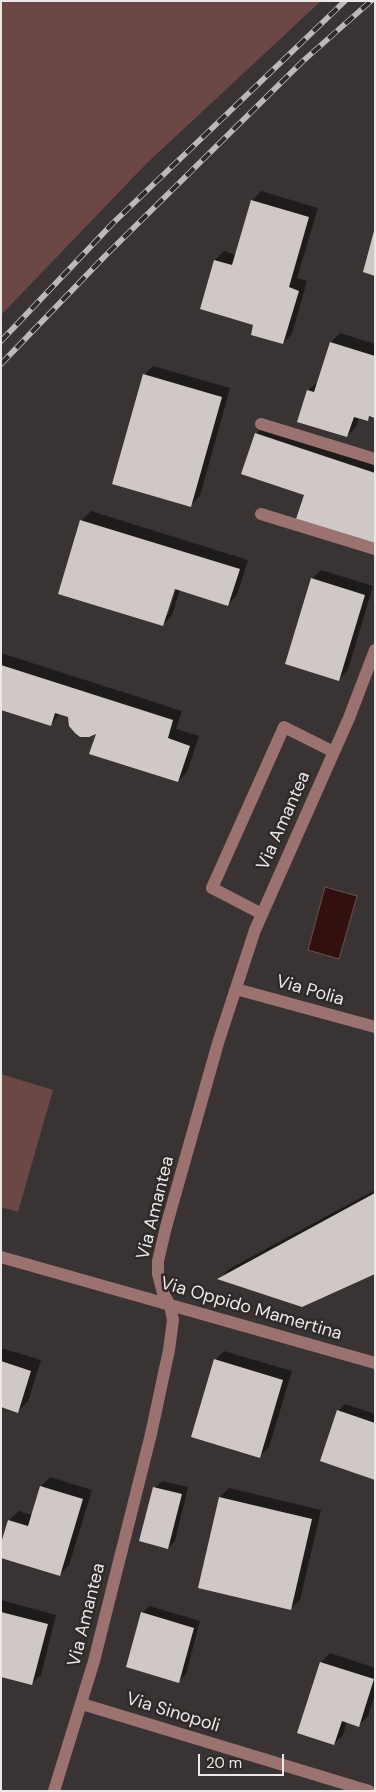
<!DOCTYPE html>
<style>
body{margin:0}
#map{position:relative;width:376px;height:1792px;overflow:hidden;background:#393433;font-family:"DM Sans",sans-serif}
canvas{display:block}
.frame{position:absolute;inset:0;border:2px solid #ebe8e7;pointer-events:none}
.scale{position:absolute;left:198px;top:1754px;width:86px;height:22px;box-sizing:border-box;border:2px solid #ebe8e7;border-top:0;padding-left:6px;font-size:15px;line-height:18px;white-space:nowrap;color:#ebe8e7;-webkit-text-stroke:4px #2f2a29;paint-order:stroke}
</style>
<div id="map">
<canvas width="376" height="1792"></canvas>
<div class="frame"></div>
<div class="scale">20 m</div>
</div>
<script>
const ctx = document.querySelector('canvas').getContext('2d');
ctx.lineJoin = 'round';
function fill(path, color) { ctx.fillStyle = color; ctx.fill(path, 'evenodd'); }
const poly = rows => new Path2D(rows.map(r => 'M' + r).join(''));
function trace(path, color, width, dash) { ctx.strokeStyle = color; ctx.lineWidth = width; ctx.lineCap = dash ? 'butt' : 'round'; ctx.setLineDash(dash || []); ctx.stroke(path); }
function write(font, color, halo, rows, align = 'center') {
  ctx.font = font + ' "DM Sans",sans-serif'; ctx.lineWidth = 5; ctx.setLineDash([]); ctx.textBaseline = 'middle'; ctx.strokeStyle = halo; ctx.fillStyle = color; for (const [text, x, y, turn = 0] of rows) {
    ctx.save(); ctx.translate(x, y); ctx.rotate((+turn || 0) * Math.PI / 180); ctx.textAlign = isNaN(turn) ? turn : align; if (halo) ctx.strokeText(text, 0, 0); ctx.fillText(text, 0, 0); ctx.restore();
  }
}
fill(poly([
 [1,1,321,1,147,163,1,315],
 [1,1074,53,1090,18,1212,1,1207]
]), '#6b4845');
const water = poly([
 [325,887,357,896,339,959,308,950,325,887]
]);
fill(water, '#32100f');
trace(water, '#6a5150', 1);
fill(poly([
 [261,191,318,208,297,278,307,281,292,334,283,343,255,325,201,308,215,260,224,251,236,255,252,201],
 [340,333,375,344,375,417,372,416,367,420,359,417,356,427,347,436,299,421,308,390,319,381,331,342],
 [153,366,230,388,200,496,190,506,144,375],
 [265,424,375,461,375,543,306,494,256,434],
 [91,511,248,560,237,595,228,604,180,590,172,615,163,625,59,593,82,520],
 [175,583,178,584,168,615,165,615],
 [321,570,373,586,348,670,339,679,312,579],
 [1,653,182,711,176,729,199,736,187,772,178,781,98,731,69,716,60,713,51,725,1,709],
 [375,1190,375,1272,219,1279,229,1269],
 [1,1348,41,1360,28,1401,18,1411,1,1406],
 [224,1351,292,1371,269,1447,260,1456,215,1360],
 [345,1404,375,1414,375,1478,338,1411],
 [50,1477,92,1490,69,1565,60,1574,1,1547,9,1520,19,1511,32,1515,41,1486],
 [162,1481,188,1487,175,1541,168,1548,155,1488],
 [229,1488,321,1510,300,1600,290,1609,199,1587,220,1497],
 [1,1600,56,1615,41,1675,31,1684,1,1676],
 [149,1606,200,1621,186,1674,179,1681,142,1613],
 [330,1653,375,1668,375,1694,368,1716,359,1725,347,1721,343,1735,334,1744,321,1662]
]), '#0007');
fill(poly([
 [251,200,309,217,289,287,299,291,283,344,251,335,253,325,200,309,214,260,232,265],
 [374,231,375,231,375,276,363,272],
 [330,342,375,356,375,418,369,416,368,421,354,417,347,437,297,422,307,390,314,392],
 [143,374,222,397,191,507,112,484],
 [255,433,375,473,375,545,296,519,304,495,241,474],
 [80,520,240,569,228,606,175,589,163,626,58,594],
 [311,578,365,595,339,681,285,664],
 [1,665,173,720,168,738,190,746,178,782,89,754,96,734,89,737,80,737,75,733,69,726,68,717,55,713,51,726,1,710],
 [375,1193,375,1274,302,1307,217,1279],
 [214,1359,283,1380,260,1458,191,1437],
 [1,1361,31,1371,18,1413,1,1407],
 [337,1410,375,1423,375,1480,320,1461],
 [40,1486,83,1499,60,1576,1,1558,1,1543,8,1520,28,1526],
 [153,1487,182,1494,168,1549,139,1541],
 [219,1497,312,1519,291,1610,198,1588],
 [1,1612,48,1624,32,1685,1,1677],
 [141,1612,194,1628,179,1683,126,1667],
 [320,1662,374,1679,359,1727,342,1721,334,1745,297,1733]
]), '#cfc8c7');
trace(poly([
 [261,424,375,459],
 [261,514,375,549],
 [262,914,212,888,284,727,334,752],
 [236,989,375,1027],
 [1,1257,375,1363],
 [82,1704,369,1791],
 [54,1791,94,1661,151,1434,169,1350,173,1320,170,1305,163,1293,158,1274,158,1261,166,1227,218,1043,255,930,349,718,375,650]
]), '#9b726f', 12);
const rail = poly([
 [1,341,113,223,345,1],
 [1,364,105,256,303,61,371,1]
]);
trace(rail, '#bcb9b8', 5.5);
trace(rail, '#2f2a29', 4, [11]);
write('18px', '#ebe8e7', '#2f2a29', [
 ["Via Amantea",284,821,-66],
 ["Via Polia",310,991,16],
 ["Via Amantea",156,1208,-76],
 ["Via Oppido Mamertina",251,1309,16],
 ["Via Amantea",87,1615,-76],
 ["Via Sinopoli",173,1713,17]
]);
</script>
